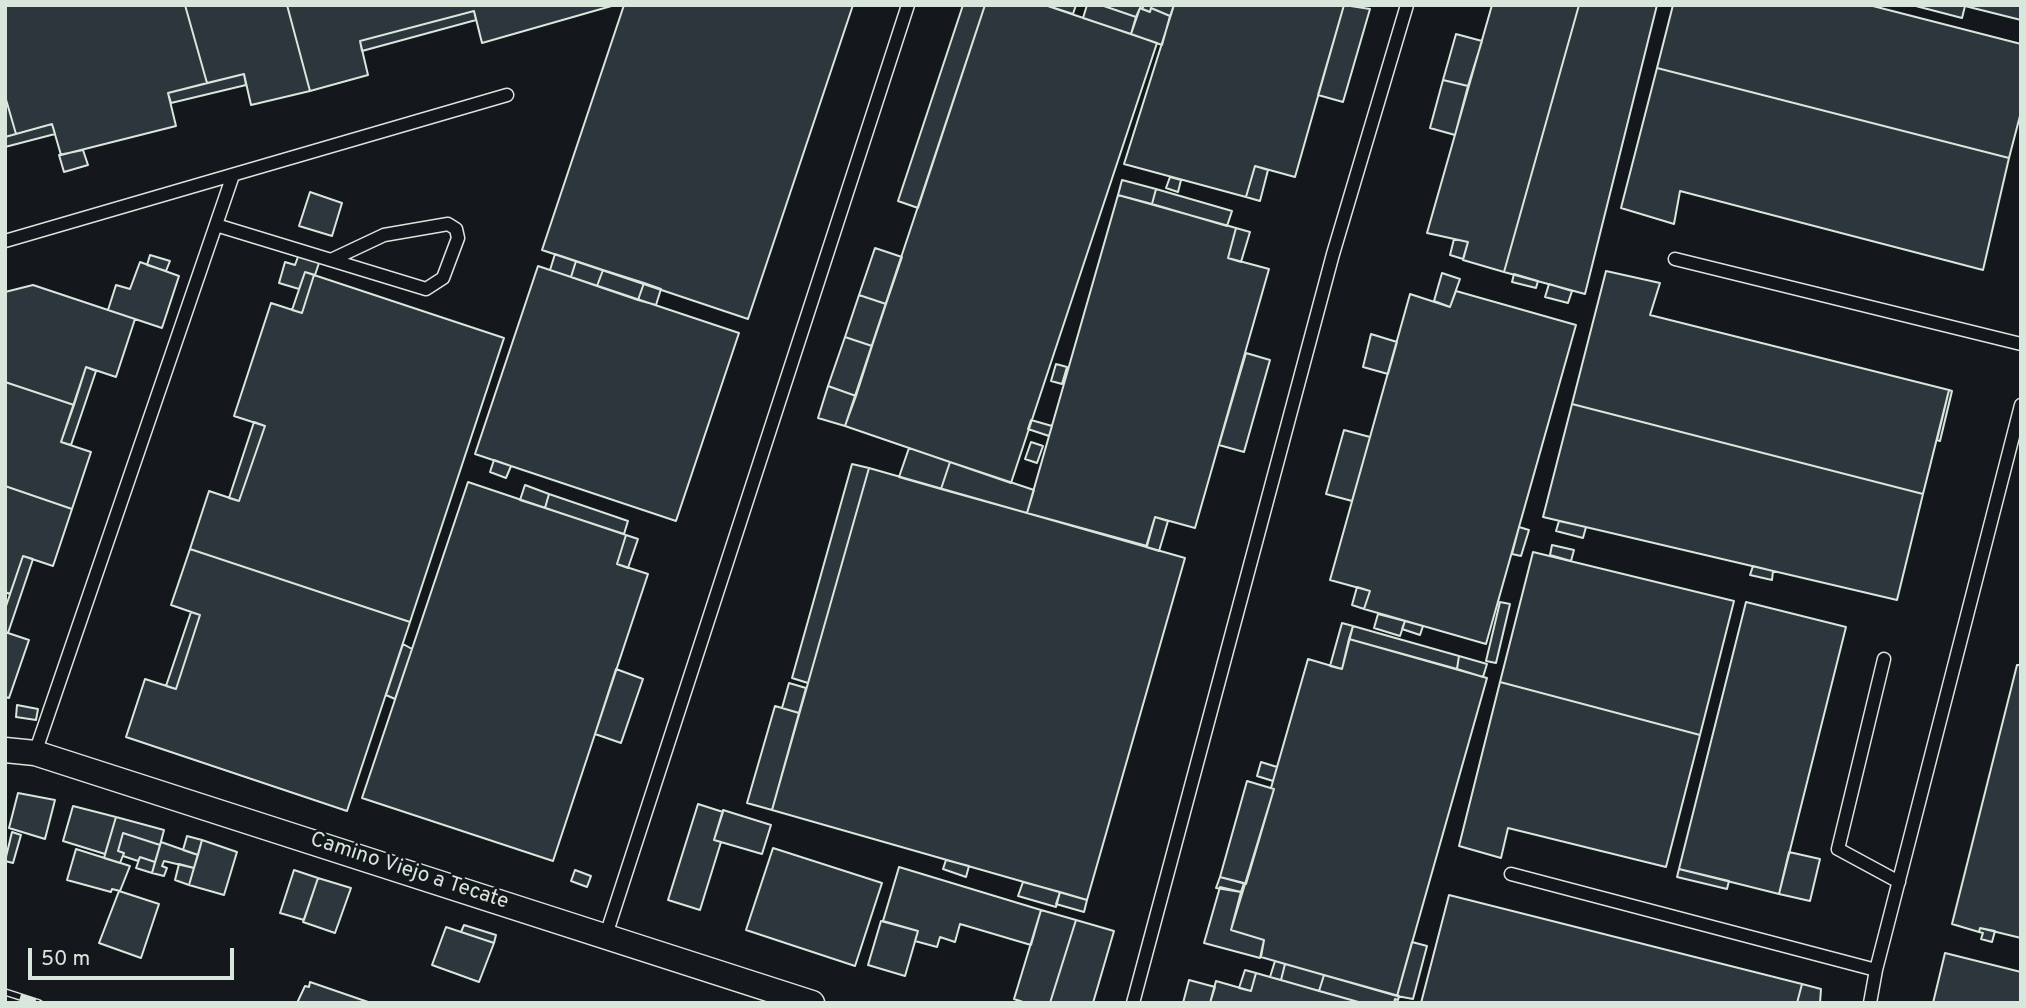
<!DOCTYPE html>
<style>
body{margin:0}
#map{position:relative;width:2026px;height:1008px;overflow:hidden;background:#14181c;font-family:Overpass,sans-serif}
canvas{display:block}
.frame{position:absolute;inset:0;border:7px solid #d8e6dc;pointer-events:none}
.scale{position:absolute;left:28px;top:948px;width:206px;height:32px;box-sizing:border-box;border:4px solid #d8e6dc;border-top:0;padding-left:9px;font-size:21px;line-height:24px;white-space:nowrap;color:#d8e6dc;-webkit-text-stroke:5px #14181c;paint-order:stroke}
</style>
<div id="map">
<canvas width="2026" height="1008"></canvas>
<div class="frame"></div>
<div class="scale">50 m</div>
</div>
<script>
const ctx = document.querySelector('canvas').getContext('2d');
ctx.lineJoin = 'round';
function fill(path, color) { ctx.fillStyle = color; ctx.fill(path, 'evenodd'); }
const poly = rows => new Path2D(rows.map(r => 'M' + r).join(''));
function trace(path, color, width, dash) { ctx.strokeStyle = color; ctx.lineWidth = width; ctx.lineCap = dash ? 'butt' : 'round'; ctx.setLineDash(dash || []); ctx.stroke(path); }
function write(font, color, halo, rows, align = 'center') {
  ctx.font = font + ' Overpass,sans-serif'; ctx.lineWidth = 5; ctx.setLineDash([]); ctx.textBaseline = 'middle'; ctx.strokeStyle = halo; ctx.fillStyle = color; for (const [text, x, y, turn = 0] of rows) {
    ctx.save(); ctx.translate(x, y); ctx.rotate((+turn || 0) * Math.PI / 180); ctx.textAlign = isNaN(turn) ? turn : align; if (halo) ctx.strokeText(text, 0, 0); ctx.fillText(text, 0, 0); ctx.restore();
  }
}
const building = poly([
 [5,5,185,5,207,83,168,93,176,126,61,155,52,124,16,134,5,96,5,5],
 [185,5,287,5,310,91,251,105,244,74,207,83,185,5],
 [287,5,615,5,482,43,474,11,360,41,368,75,310,91,287,5],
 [624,5,853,5,748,319,542,250,624,5],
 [963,5,985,5,918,208,898,201,963,5],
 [985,5,1045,5,1157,43,1011,483,845,426,985,5],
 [1045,5,1076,5,1073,14,1045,5],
 [1087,5,1101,5,1136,17,1131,34,1083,18,1087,5],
 [1101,5,1144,5,1142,9,1140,8,1136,17,1101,5],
 [1144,5,1174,5,1170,16,1151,8,1150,12,1142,9,1144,5],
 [1174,5,1344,5,1295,177,1255,166,1246,197,1124,164,1174,5],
 [1344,5,1370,9,1343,102,1318,95,1344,5],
 [1492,5,1579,5,1504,272,1463,260,1468,242,1427,233,1492,5],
 [1579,5,1657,5,1585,294,1504,272,1579,5],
 [1673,5,1869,5,2021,44,2021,112,2009,158,1657,68,1673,5],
 [1912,5,1960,5,1965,6,1962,18,1912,5],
 [1960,5,2021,5,2021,20,1965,6,1960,5],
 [1140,8,1150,12,1151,8,1170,16,1162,45,1131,34,1140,8],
 [474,11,476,20,362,51,360,41,474,11],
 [1456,34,1482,41,1468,86,1443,80,1456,34],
 [1657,68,2009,158,1983,270,1680,191,1674,224,1621,208,1657,68],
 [244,74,246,85,171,103,168,93,244,74],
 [1443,80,1468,86,1455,135,1430,128,1443,80],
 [5,96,16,134,5,137,5,96],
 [52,124,55,134,5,147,5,137,52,124],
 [83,150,88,165,64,172,59,155,83,150],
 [1255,166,1268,170,1260,201,1246,197,1255,166],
 [1170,177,1181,180,1178,192,1166,188,1170,177],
 [1122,180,1156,189,1152,204,1118,195,1122,180],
 [1156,189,1232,211,1227,226,1152,204,1156,189],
 [310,192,342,203,332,236,299,226,310,192],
 [1118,195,1236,228,1228,258,1269,269,1195,528,1155,517,1147,546,1027,513,1118,195],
 [1236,228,1250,232,1241,262,1228,258,1236,228],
 [1454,239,1468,242,1463,259,1450,255,1454,239],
 [875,248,902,257,886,304,859,295,875,248],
 [299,254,320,260,315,275,305,272,299,289,279,283,285,262,295,265,299,254],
 [555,254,576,261,571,277,550,270,555,254],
 [150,255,170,261,166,271,147,265,150,255],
 [576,261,603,270,597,286,571,277,576,261],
 [140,262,179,276,162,328,108,310,116,285,130,289,140,262],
 [538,266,739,333,676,521,475,454,538,266],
 [603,270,644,283,638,300,597,286,603,270],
 [1606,271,1660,283,1650,315,1949,390,1923,494,1572,404,1606,271],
 [305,272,314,275,302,313,292,310,305,272],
 [1442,273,1460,279,1450,307,1434,301,1442,273],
 [1514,274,1538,281,1536,288,1512,282,1514,274],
 [314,275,504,338,410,622,190,549,209,491,239,501,265,426,234,416,271,303,302,313,314,275],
 [644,283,661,289,656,305,638,300,644,283],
 [1549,284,1572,291,1568,303,1545,297,1549,284],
 [33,285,135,319,116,377,86,367,74,405,5,382,5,292,33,285],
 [1456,291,1576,325,1486,644,1364,609,1370,591,1330,580,1410,294,1450,307,1456,291],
 [859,295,886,304,872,346,845,337,859,295],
 [1371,334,1397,342,1388,374,1363,367,1371,334],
 [845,337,872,346,856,396,828,386,845,337],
 [1246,353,1270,360,1244,452,1219,445,1246,353],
 [1056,364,1067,367,1062,384,1051,381,1056,364],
 [86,367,96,371,71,445,61,442,86,367],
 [5,382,74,405,61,442,91,452,72,509,5,486,5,382],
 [828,386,856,396,845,426,818,418,828,386],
 [1949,390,1952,391,1940,441,1937,440,1949,390],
 [1572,404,1923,494,1897,600,1543,517,1572,404],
 [1031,420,1052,426,1049,436,1028,429,1031,420],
 [254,422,265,426,239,501,229,498,254,422],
 [1344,430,1370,437,1352,501,1326,494,1344,430],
 [1031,442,1043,446,1037,463,1025,459,1031,442],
 [909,448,950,462,941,489,899,477,909,448],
 [494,460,511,466,506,478,490,472,494,460],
 [950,462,1034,490,1027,513,941,489,950,462],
 [852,464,869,468,808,683,792,678,852,464],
 [869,468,1185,558,1087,900,772,810,869,468],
 [468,482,626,535,617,564,648,574,553,861,362,798,468,482],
 [525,485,549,494,545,508,520,500,525,485],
 [5,486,72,509,53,566,23,556,10,594,5,592,5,486],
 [549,494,628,521,624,534,545,508,549,494],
 [1155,517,1168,521,1159,551,1146,547,1155,517],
 [1559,521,1586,527,1583,538,1556,531,1559,521],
 [1519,527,1529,530,1521,556,1512,554,1519,527],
 [626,535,638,539,628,568,617,564,626,535],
 [1552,545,1574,550,1571,561,1550,555,1552,545],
 [190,549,410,622,347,811,126,737,145,679,176,689,200,615,171,605,190,549],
 [1533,552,1734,601,1700,735,1500,682,1533,552],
 [23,556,33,559,8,633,5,632,5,609,23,556],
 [1753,566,1773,571,1772,580,1750,575,1753,566],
 [1357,587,1370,591,1364,609,1352,605,1357,587],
 [1500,602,1510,604,1496,663,1486,661,1500,602],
 [1746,602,1846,627,1779,894,1679,869,1746,602],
 [191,612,200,615,176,689,166,686,191,612],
 [1378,614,1405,621,1400,636,1374,628,1378,614],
 [1405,621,1423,626,1420,635,1402,629,1405,621],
 [1342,623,1353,626,1342,669,1330,666,1342,623],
 [1353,626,1459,656,1457,669,1349,639,1353,626],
 [5,632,29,640,9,698,5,697,5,632],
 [1349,639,1487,678,1397,996,1261,957,1264,940,1231,930,1274,789,1271,788,1308,659,1342,669,1349,639],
 [403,644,412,649,395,699,386,695,403,644],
 [1459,656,1487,664,1483,677,1457,669,1459,656],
 [2017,665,2021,665,2021,938,1980,928,1979,932,1952,924,2017,665],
 [616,669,643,679,621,743,595,734,616,669],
 [1500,682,1700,735,1666,867,1508,828,1501,858,1459,846,1500,682],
 [789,683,806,688,799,713,782,708,789,683],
 [17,705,38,709,36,720,16,717,17,705],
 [775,706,799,713,772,810,747,803,775,706],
 [1261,762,1277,767,1273,781,1257,776,1261,762],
 [1247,781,1274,789,1246,884,1220,877,1247,781],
 [18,793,55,800,45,839,9,828,18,793],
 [698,804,723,812,714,840,721,842,700,910,668,900,698,804],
 [73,806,116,817,105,854,63,841,73,806],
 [723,810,771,825,762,854,714,840,723,810],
 [116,817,164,830,160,845,123,833,118,851,124,853,120,863,104,858,116,817],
 [12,832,21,835,13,863,5,861,12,832],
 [123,833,160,845,155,862,140,857,138,861,123,856,124,853,118,851,123,833],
 [187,836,202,840,198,855,183,850,187,836],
 [202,840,237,852,224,895,189,885,202,840],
 [161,842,198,855,194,868,164,861,162,866,167,868,164,876,152,873,161,842],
 [773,848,882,883,855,966,746,930,773,848],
 [76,849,130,866,120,891,112,889,111,892,67,880,76,849],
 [1789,852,1820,859,1810,901,1779,894,1789,852],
 [140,857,155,862,152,873,136,868,140,857],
 [946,860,969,866,966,877,943,869,946,860],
 [179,864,194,868,189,885,175,880,179,864],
 [899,867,1041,910,1031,945,960,924,955,942,940,937,937,947,915,941,918,931,883,921,899,867],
 [1679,869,1729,881,1727,889,1677,877,1679,869],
 [294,870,318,878,304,920,280,913,294,870],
 [575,870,591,876,587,887,571,881,575,870],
 [1220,877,1244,883,1241,892,1216,888,1220,877],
 [318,878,351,888,335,933,303,922,318,878],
 [1023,882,1060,892,1056,907,1018,896,1023,882],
 [1220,887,1241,892,1231,930,1264,940,1260,958,1204,943,1220,887],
 [119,891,159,904,141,958,99,943,119,891],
 [1060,892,1087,900,1084,912,1056,904,1060,892],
 [1449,895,1802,984,1797,1003,1421,1003,1449,895],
 [1041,910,1076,920,1050,1003,1026,1003,1014,999,1041,910],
 [1076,920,1114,931,1093,1003,1050,1003,1076,920],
 [881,921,918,931,905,976,868,965,881,921],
 [464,925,496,935,494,943,461,932,464,925],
 [446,927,494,943,479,982,432,965,446,927],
 [1980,928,1995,931,1992,942,1981,939,1983,933,1979,932,1980,928],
 [1412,942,1427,946,1413,999,1397,996,1412,942],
 [1945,953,2021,972,2021,1003,1933,1003,1945,953],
 [1275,961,1285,964,1281,980,1270,977,1275,961],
 [1285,964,1324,975,1319,991,1281,980,1285,964],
 [1245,970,1256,973,1251,991,1239,988,1245,970],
 [1256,973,1270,977,1362,1003,1210,1003,1216,981,1251,991,1256,973],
 [1324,975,1399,996,1398,1000,1395,999,1394,1003,1362,1003,1319,991,1324,975],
 [1189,980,1215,987,1210,1003,1183,1003,1189,980],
 [310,982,371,1003,297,1003,305,986,309,987,310,982],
 [1802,984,1821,989,1820,1003,1797,1003,1802,984]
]);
fill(building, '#2c363c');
trace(building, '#d8e6dc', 2);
const service = poly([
 [216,225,426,289,443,278,458,238,456,229,448,224,384,235,331,260],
 [5,241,507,95],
 [1675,259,2021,344],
 [1884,659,1838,849,1899,882],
 [35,753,233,175],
 [1511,874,1876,970],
 [606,935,908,5],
 [1133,1003,1333,254,1407,5],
 [1870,1003,1876,970,2021,405]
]);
const minor = poly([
 [5,750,35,753,812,1003]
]);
trace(service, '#d8e6dc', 15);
trace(minor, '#d8e6dc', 27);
trace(service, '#14181c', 12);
trace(minor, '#14181c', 24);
const rail = poly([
 [5,992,39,1003]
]);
trace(rail, '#d8e6dc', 8);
trace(rail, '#14181c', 5, [16]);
write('21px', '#d8e6dc', '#14181c', [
 ["Camino Viejo a Tecate",409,872,18]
]);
</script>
